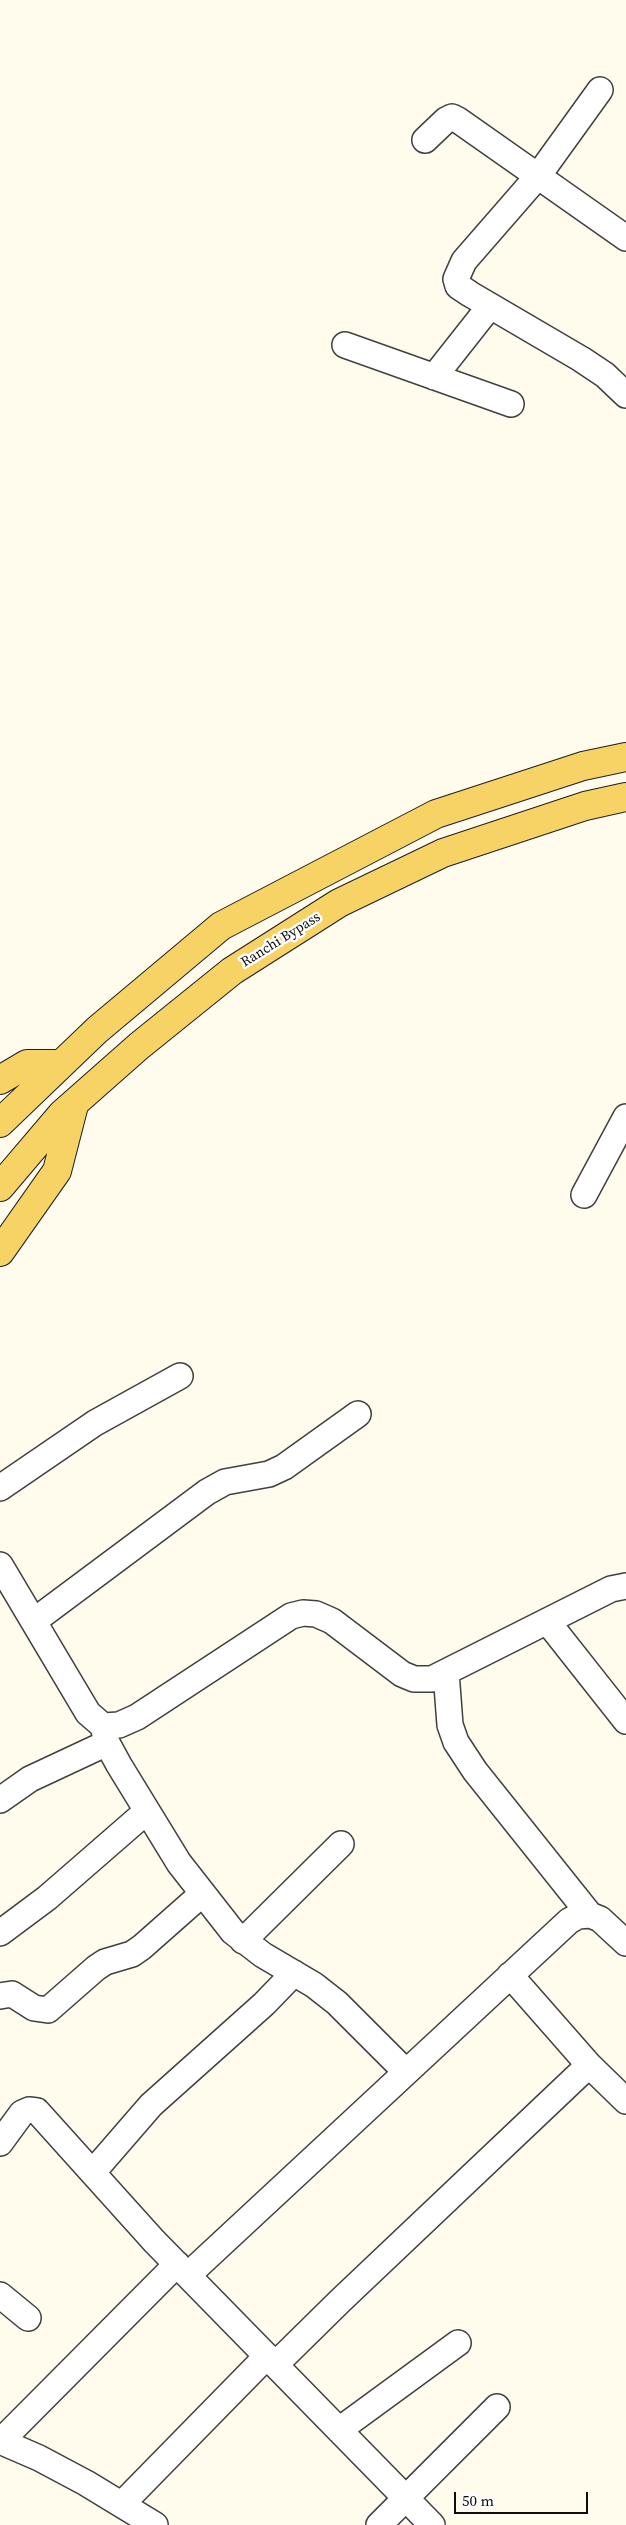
<!DOCTYPE html>
<style>
body{margin:0}
#map{position:relative;width:626px;height:2525px;overflow:hidden;background:#fffbed;font-family:"Source Serif 4",serif}
canvas{display:block}
.scale{position:absolute;left:454px;top:2492px;width:134px;height:22px;box-sizing:border-box;border:2px solid #0d0d0d;border-top:0;padding-left:6px;font-size:15px;line-height:18px;white-space:nowrap;color:#0d0d0d;-webkit-text-stroke:4px #fff;paint-order:stroke}
</style>
<div id="map">
<canvas width="626" height="2525"></canvas>
<div class="scale">50 m</div>
</div>
<script>
const ctx = document.querySelector('canvas').getContext('2d');
ctx.lineJoin = 'round';
const poly = rows => new Path2D(rows.map(r => 'M' + r).join(''));
function trace(path, color, width, dash) { ctx.strokeStyle = color; ctx.lineWidth = width; ctx.lineCap = dash ? 'butt' : 'round'; ctx.setLineDash(dash || []); ctx.stroke(path); }
function write(font, color, halo, rows, align = 'center') {
  ctx.font = font + ' "Source Serif 4",serif'; ctx.lineWidth = 5; ctx.setLineDash([]); ctx.textBaseline = 'middle'; ctx.strokeStyle = halo; ctx.fillStyle = color; for (const [text, x, y, turn = 0] of rows) {
    ctx.save(); ctx.translate(x, y); ctx.rotate((+turn || 0) * Math.PI / 180); ctx.textAlign = isNaN(turn) ? turn : align; if (halo) ctx.strokeText(text, 0, 0); ctx.fillText(text, 0, 0); ctx.restore();
  }
}
const minor = poly([
 [600,90,538,176,464,261,456,279,458,286,470,294,581,359,605,375,626,395],
 [425,140,446,120,452,117,458,120,626,238],
 [345,345,511,404],
 [434,377,490,306],
 [584,1195,626,1117],
 [0,1488,95,1423,180,1376],
 [0,1565,88,1713,103,1726,119,1725,137,1717,291,1616,303,1613,316,1614,332,1621,402,1674,414,1679,432,1679,611,1589,626,1586],
 [34,1621,207,1492,225,1482,269,1474,284,1467,358,1414],
 [547,1621,626,1721],
 [446,1672,450,1725,456,1742,475,1771,590,1915],
 [103,1726,107,1743,119,1765,179,1863,233,1932,263,1955,314,1985,337,2003,406,2072],
 [0,1800,30,1779,107,1743],
 [0,1933,47,1898,147,1811],
 [243,1941,341,1844],
 [510,1975,589,2065,626,2101],
 [0,1996,12,1994,34,2008,48,2010,96,1968,105,1962,132,1954,142,1947,202,1894],
 [0,2143,22,2113,29,2110,37,2111,154,2241,432,2525],
 [93,2172,151,2105,264,2004,294,1973],
 [188,2275,569,1921,578,1916,590,1915,600,1919,626,1943],
 [0,2295,28,2318],
 [275,2365,340,2301,589,2065],
 [339,2430,458,2343],
 [0,2441,39,2458,86,2483,155,2525],
 [1,2441,177,2264],
 [122,2504,267,2356],
 [379,2525,497,2407]
]);
const major = poly([
 [0,1080,27,1064,60,1064],
 [0,1123,97,1030,221,926,436,814,583,766,626,757],
 [0,1187,62,1114,139,1046,232,971,339,903,443,853,585,806,626,797],
 [0,1252,57,1171,74,1105]
]);
trace(minor, '#404040', 28);
trace(major, '#1e1e1e', 30);
trace(minor, '#fff', 25);
trace(major, '#f7d265', 28);
write('14px', '#0d0d0d', '#fff', [
 ["Ranchi Bypass",281,940,-32]
]);
</script>
